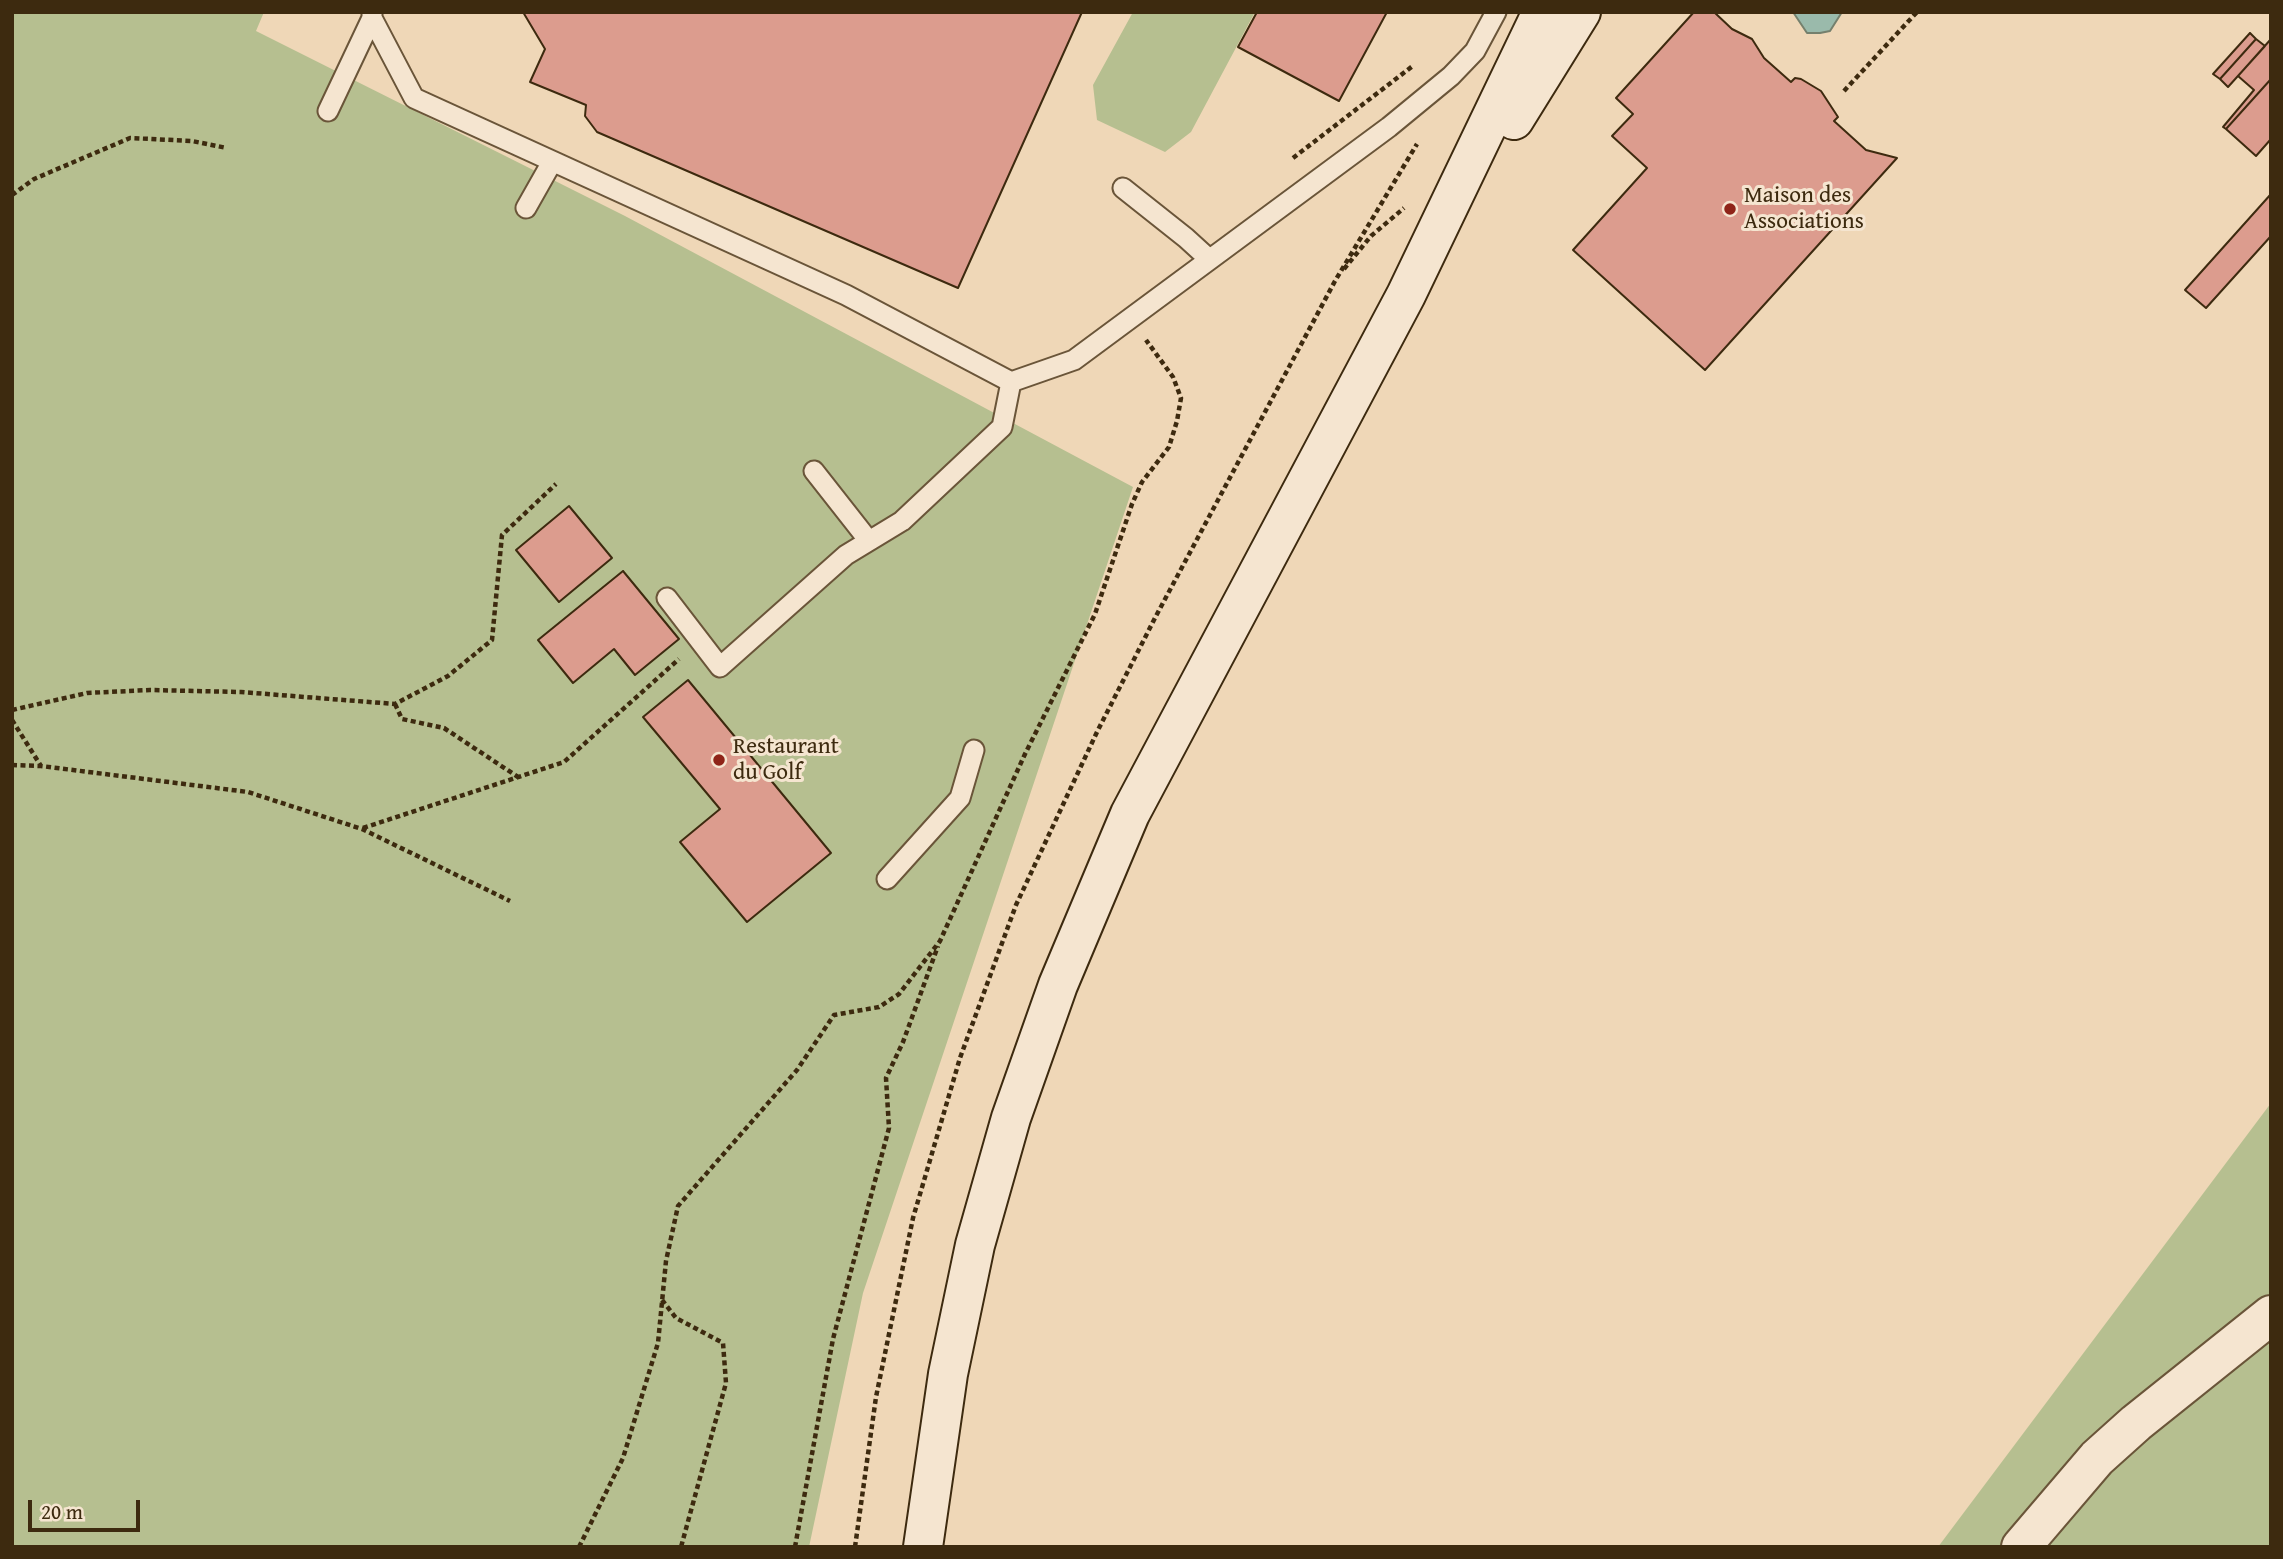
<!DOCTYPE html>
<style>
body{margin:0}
#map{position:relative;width:2283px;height:1559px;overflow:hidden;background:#efd7b7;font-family:"Gentium Book Plus",serif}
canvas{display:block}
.frame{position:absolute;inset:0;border:14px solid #3d2a0f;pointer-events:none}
.scale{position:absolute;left:28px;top:1500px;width:112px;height:32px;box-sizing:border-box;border:4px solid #3d2a0f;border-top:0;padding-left:9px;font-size:21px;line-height:24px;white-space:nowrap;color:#3d2a0f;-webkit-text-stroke:5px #f5e5d0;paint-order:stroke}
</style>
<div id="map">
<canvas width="2283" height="1559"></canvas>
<div class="frame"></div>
<div class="scale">20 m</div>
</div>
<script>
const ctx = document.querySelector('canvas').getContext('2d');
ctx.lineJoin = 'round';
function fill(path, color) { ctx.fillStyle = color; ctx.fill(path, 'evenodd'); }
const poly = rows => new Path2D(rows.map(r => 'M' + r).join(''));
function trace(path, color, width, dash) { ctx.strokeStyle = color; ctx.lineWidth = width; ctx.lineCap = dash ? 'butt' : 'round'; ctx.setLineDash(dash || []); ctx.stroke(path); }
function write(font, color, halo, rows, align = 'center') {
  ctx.font = font + ' "Gentium Book Plus",serif'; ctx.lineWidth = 6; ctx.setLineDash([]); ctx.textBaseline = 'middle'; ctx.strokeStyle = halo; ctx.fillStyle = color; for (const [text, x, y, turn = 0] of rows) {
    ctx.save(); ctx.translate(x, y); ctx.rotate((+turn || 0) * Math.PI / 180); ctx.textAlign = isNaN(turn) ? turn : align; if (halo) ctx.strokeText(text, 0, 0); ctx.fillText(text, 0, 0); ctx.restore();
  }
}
fill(poly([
 [12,12,264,12,256,31,625,216,1133,487,863,1293,809,1547,12,1547],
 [1133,12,1255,12,1191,132,1165,152,1097,120,1093,85],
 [2271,1103,2271,1547,1938,1547]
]), '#b6bf90');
const water = poly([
 [1793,12,1842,12,1830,31,1820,33,1807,33,1793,12]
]);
fill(water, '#9abaab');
trace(water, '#75806d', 2);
const building = poly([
 [523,12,1082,12,958,288,597,132,585,116,586,105,530,82,545,49,523,12],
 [1257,12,1387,12,1339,101,1238,47,1257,12],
 [1694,12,1714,12,1732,29,1752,39,1764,58,1791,82,1795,78,1801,79,1821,91,1838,117,1834,121,1866,150,1897,158,1705,370,1573,250,1647,168,1612,136,1633,114,1616,98,1694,12],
 [2250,33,2256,39,2220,79,2213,74,2250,33],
 [2256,39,2265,46,2228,87,2220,79,2256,39],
 [2271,39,2271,79,2226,129,2223,127,2254,90,2238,76,2271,39],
 [2271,79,2271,139,2256,156,2226,129,2271,79],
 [2271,194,2271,236,2206,308,2185,290,2271,194],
 [569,506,612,558,559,602,516,550,569,506],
 [623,571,679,639,635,675,614,649,573,683,538,640,623,571],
 [688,680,831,853,747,922,680,842,720,809,643,717,688,680]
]);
fill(building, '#dc9c8e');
trace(building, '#3d2a0f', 2);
const service = poly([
 [372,12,372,18,414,98,846,295,1011,382,1074,360,1389,127,1451,76,1475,51,1496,12],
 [328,111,372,18],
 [1123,188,1186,238,1209,259],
 [526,208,552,162],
 [814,471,869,541],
 [667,598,720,667,846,555,902,521,1002,427,1011,382],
 [887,879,960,798,974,750]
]);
const minor = poly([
 [2021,1547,2097,1458,2136,1423,2271,1315]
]);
const secondary = poly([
 [1514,120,1581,12],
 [923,1547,948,1374,975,1245,1011,1118,1058,985,1130,814,1406,295,1542,12]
]);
trace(service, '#6a5539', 23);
trace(minor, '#6a5539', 42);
trace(secondary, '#3d2a0f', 42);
trace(poly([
 [1844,91,1917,12],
 [1293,158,1414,65],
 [12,195,34,179,130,138,192,141,227,148],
 [1344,269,1371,236,1404,208],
 [395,704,402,719,444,728,518,777],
 [12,710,87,693,150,690,241,692,395,704,448,676,492,640,502,535,556,484],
 [12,720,41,766,248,792,362,829,510,901],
 [12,765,40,766],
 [363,828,564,762,679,659],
 [662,1300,676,1318,723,1343,726,1383,681,1547],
 [579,1547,623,1458,658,1343,666,1261,678,1206,797,1070,834,1015,879,1007,899,994,940,941,1025,754,1095,614,1132,504,1142,482,1169,447,1177,421,1181,398,1173,377,1146,340],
 [795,1547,833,1339,889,1128,886,1078,903,1042,938,946],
 [855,1547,876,1397,913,1218,960,1058,1016,905,1097,732,1156,616,1335,281,1417,144]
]), '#3d2a0f', 4.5, [5, 3.5]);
trace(service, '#f5e5d0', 19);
trace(minor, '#f5e5d0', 38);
trace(secondary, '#f5e5d0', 38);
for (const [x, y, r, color] of [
 [1730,209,7,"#8f2418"],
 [719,760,7,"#8f2418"]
]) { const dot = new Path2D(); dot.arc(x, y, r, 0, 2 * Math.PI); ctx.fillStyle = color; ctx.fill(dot); trace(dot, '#f5e5d0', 2.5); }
write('23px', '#3d2a0f', '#f5e5d0', [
 ["Maison des",1744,196],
 ["Associations",1744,222],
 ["Restaurant",733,747],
 ["du Golf",733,773]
], 'left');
</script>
